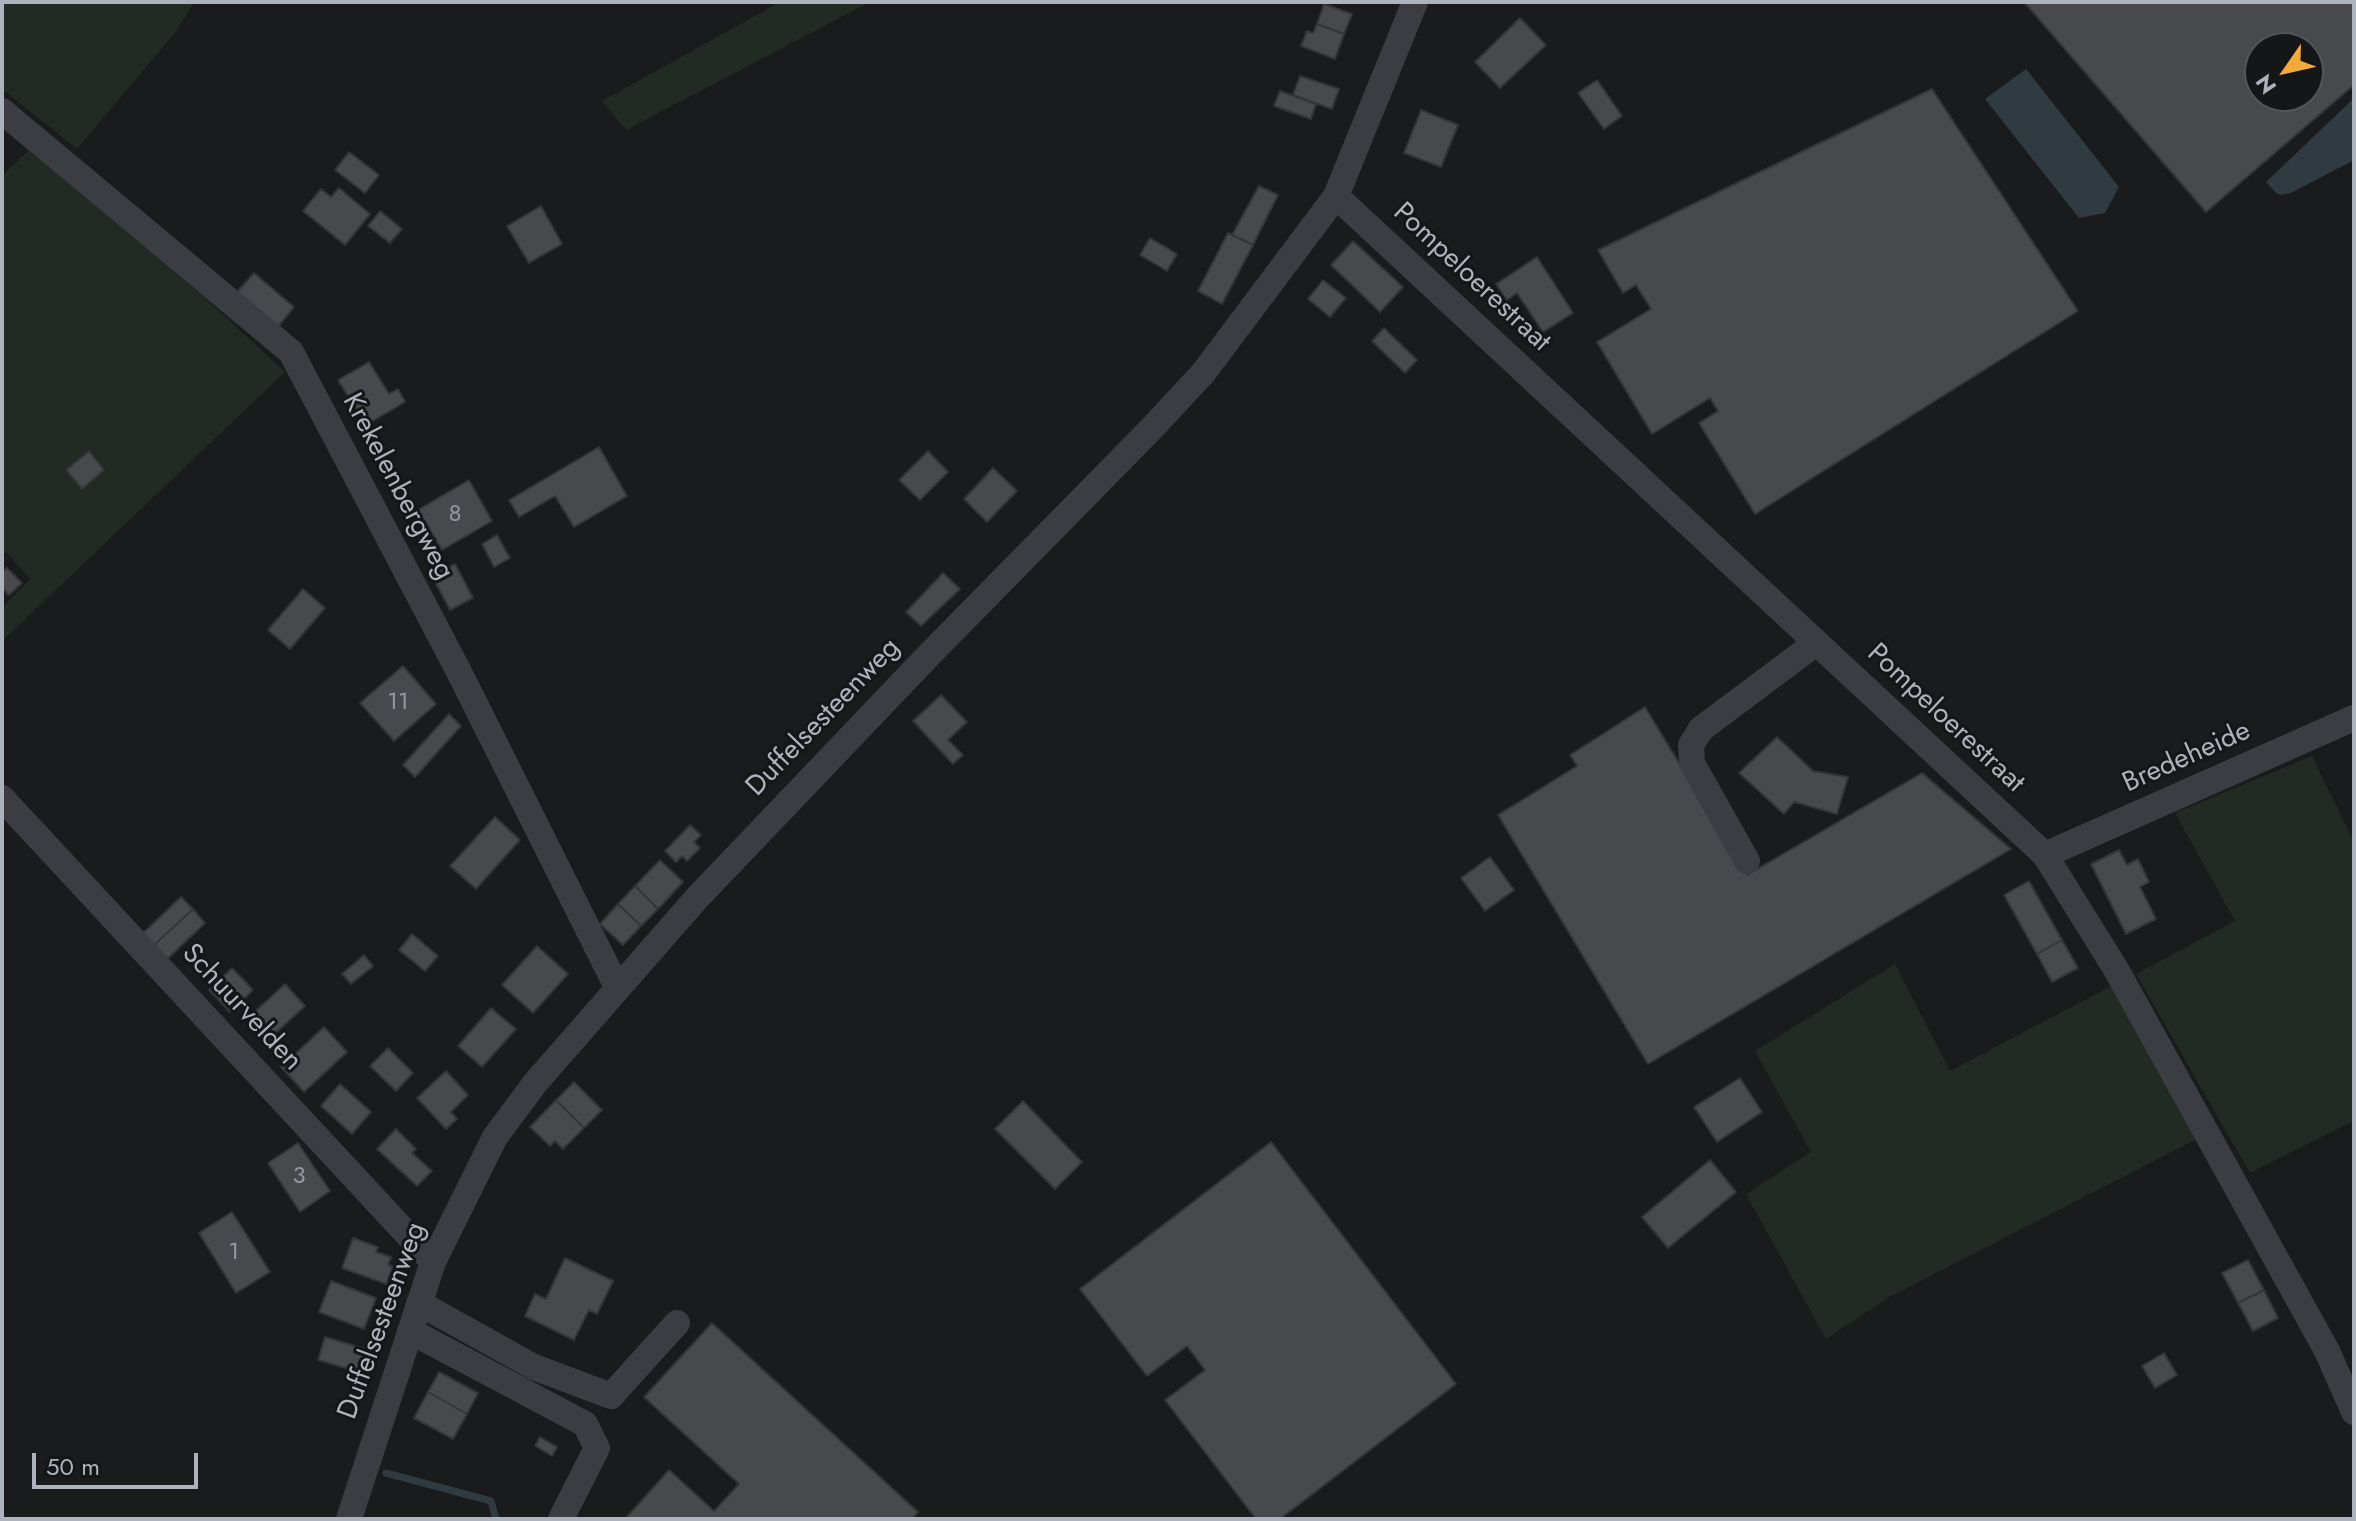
<!DOCTYPE html>
<style>
body{margin:0}
#map{position:relative;width:2356px;height:1521px;overflow:hidden;background:#1a1b1d;font-family:Jost,sans-serif}
canvas{display:block}
.frame{position:absolute;inset:0;border:4px solid #adb3bc;pointer-events:none}
.north{position:absolute;left:2244px;top:32px;width:80px;height:80px;box-sizing:border-box;background:#151618;border:2px solid #52555a;border-radius:50%;rotate:236deg;font-size:22px;font-weight:700;line-height:32px;text-align:center;color:#adb3bc}
.north::after{content:'';display:block;margin:auto;width:28px;height:36px;background:#f2aa3d;clip-path:polygon(50% 0,100% 100%,50% 72%,0 100%)}
.scale{position:absolute;left:32px;top:1453px;width:166px;height:36px;box-sizing:border-box;border:4px solid #adb3bc;border-top:0;padding-left:10px;font-size:24px;line-height:28px;white-space:nowrap;color:#adb3bc;-webkit-text-stroke:6px #151618;paint-order:stroke}
</style>
<div id="map">
<canvas width="2356" height="1521"></canvas>
<div class="frame"></div>
<div class="north">N</div>
<div class="scale">50 m</div>
</div>
<script>
const ctx = document.querySelector('canvas').getContext('2d');
ctx.lineJoin = 'round';
function fill(path, color) { ctx.fillStyle = color; ctx.fill(path, 'evenodd'); }
const poly = rows => new Path2D(rows.map(r => 'M' + r).join(''));
function trace(path, color, width, dash) { ctx.strokeStyle = color; ctx.lineWidth = width; ctx.lineCap = dash ? 'butt' : 'round'; ctx.setLineDash(dash || []); ctx.stroke(path); }
function write(font, color, halo, rows, align = 'center') {
  ctx.font = font + ' Jost,sans-serif'; ctx.lineWidth = 6; ctx.setLineDash([]); ctx.textBaseline = 'middle'; ctx.strokeStyle = halo; ctx.fillStyle = color; for (const [text, x, y, turn = 0] of rows) {
    ctx.save(); ctx.translate(x, y); ctx.rotate((+turn || 0) * Math.PI / 180); ctx.textAlign = isNaN(turn) ? turn : align; if (halo) ctx.strokeText(text, 0, 0); ctx.fillText(text, 0, 0); ctx.restore();
  }
}
fill(poly([
 [2,2,194,2,177,30,77,149,2,89],
 [780,2,870,2,626,130,602,101],
 [29,150,205,298,285,372,2,641,2,608,30,579,6,552,2,555,2,176],
 [2312,756,2354,842,2354,1121,2250,1173,2136,974,2235,921,2175,813],
 [1895,964,1950,1071,2115,984,2199,1138,1891,1296,1826,1339,1746,1194,1811,1152,1755,1051]
]), '#222b23');
fill(poly([
 [2026,69,2119,187,2105,213,2079,218,1985,99],
 [2354,98,2354,160,2291,193,2280,195,2276,193,2266,182]
]), '#303b41');
trace(poly([
 [386,1473,491,1501,496,1519]
]), '#303b41', 7);
const building = poly([
 [2024,2,2354,2,2354,85,2206,212,2024,2],
 [2260,48,2308,48,2308,96,2260,96,2260,48],
 [1324,4,1352,14,1344,34,1317,24,1324,4],
 [1520,18,1546,45,1500,88,1475,62,1520,18],
 [1317,24,1344,34,1335,59,1301,46,1307,31,1313,33,1317,24],
 [1300,76,1339,89,1332,109,1293,95,1300,76],
 [1597,80,1622,116,1604,129,1578,93,1597,80],
 [1932,89,2078,311,1755,514,1699,423,1718,411,1710,398,1652,434,1597,342,1651,309,1636,285,1623,293,1598,250,1932,89],
 [1280,91,1316,104,1311,119,1274,106,1280,91],
 [1421,110,1458,125,1441,167,1404,153,1421,110],
 [349,152,379,175,365,193,335,170,349,152],
 [1259,186,1278,195,1253,245,1232,235,1259,186],
 [339,188,370,214,345,245,303,211,321,189,331,197,339,188],
 [541,206,562,244,529,263,507,226,541,206],
 [380,211,402,229,390,243,368,226,380,211],
 [1228,233,1253,245,1222,304,1198,291,1228,233],
 [1150,238,1177,254,1167,271,1140,255,1150,238],
 [1353,241,1403,287,1380,312,1331,265,1353,241],
 [1537,257,1573,313,1543,332,1517,293,1507,300,1496,284,1537,257],
 [254,273,294,307,277,328,236,293,254,273],
 [1323,280,1346,298,1330,317,1308,299,1323,280],
 [1384,328,1417,360,1405,373,1372,341,1384,328],
 [369,362,389,394,398,389,405,402,366,425,338,380,369,362],
 [599,447,627,496,574,527,555,496,519,517,509,500,599,447],
 [89,451,104,470,82,489,66,470,89,451],
 [928,451,948,472,920,500,899,480,928,451],
 [993,468,1017,491,987,522,964,499,993,468],
 [469,480,492,521,442,550,418,510,469,480],
 [497,535,510,558,494,567,482,544,497,535],
 [455,564,473,598,450,610,432,576,455,564],
 [7,568,22,583,9,595,2,588,2,572,7,568],
 [943,573,960,589,921,626,906,612,943,573],
 [303,589,325,608,290,649,268,630,303,589],
 [403,666,436,704,394,741,360,703,403,666],
 [941,695,967,722,948,740,963,755,953,764,913,721,941,695],
 [1645,707,1747,875,1922,773,2011,849,1648,1064,1498,815,1577,766,1570,755,1645,707],
 [449,714,461,726,415,777,403,765,449,714],
 [1777,737,1813,771,1848,777,1837,814,1794,802,1784,814,1739,773,1777,737],
 [495,817,520,840,476,889,450,866,495,817],
 [690,825,701,835,694,842,700,848,687,861,682,856,676,862,665,851,690,825],
 [2119,850,2127,865,2138,859,2149,882,2140,887,2156,919,2126,934,2091,864,2119,850],
 [1490,857,1514,890,1485,911,1461,878,1490,857],
 [660,860,683,882,658,909,635,886,660,860],
 [2029,881,2062,940,2037,954,2004,895,2029,881],
 [635,886,658,909,641,926,618,904,635,886],
 [181,897,193,909,151,948,140,936,181,897],
 [618,904,641,926,623,945,600,924,618,904],
 [193,909,205,923,164,962,151,948,193,909],
 [412,934,438,956,425,971,399,950,412,934],
 [2062,940,2078,968,2052,982,2037,954,2062,940],
 [537,946,568,974,533,1013,502,985,537,946],
 [364,955,373,966,351,984,342,974,364,955],
 [232,968,253,990,230,1012,209,990,232,968],
 [285,984,305,1006,269,1039,249,1017,285,984],
 [491,1008,516,1029,482,1067,458,1046,491,1008],
 [324,1027,347,1052,304,1092,281,1067,324,1027],
 [388,1048,413,1073,396,1091,370,1066,388,1048],
 [446,1071,468,1095,451,1112,457,1119,446,1129,417,1098,446,1071],
 [1740,1078,1762,1112,1717,1142,1694,1107,1740,1078],
 [574,1082,602,1110,584,1128,556,1100,574,1082],
 [340,1084,371,1112,352,1134,321,1106,340,1084],
 [556,1100,584,1128,563,1149,555,1141,550,1146,530,1127,556,1100],
 [1023,1101,1082,1162,1055,1189,995,1129,1023,1101],
 [396,1129,416,1149,412,1153,432,1171,417,1186,377,1149,396,1129],
 [1271,1142,1456,1384,1280,1519,1256,1519,1165,1400,1205,1370,1187,1346,1147,1376,1080,1289,1271,1142],
 [298,1143,330,1191,300,1212,268,1163,298,1143],
 [1710,1160,1736,1192,1668,1248,1642,1217,1710,1160],
 [232,1212,270,1272,236,1293,199,1233,232,1212],
 [353,1238,378,1247,376,1252,391,1257,388,1265,393,1266,386,1284,342,1268,353,1238],
 [565,1258,613,1281,597,1314,589,1310,574,1340,525,1316,535,1294,546,1299,565,1258],
 [2248,1260,2264,1290,2238,1303,2222,1273,2248,1260],
 [331,1281,376,1298,364,1329,319,1312,331,1281],
 [2264,1290,2278,1318,2253,1331,2238,1303,2264,1290],
 [712,1323,918,1512,912,1519,625,1519,669,1470,714,1511,739,1484,644,1397,712,1323],
 [325,1337,366,1349,359,1372,318,1360,325,1337],
 [2164,1353,2177,1375,2155,1388,2142,1366,2164,1353],
 [439,1372,478,1393,467,1414,428,1392,439,1372],
 [428,1392,467,1414,453,1439,414,1418,428,1392],
 [540,1437,557,1447,552,1456,535,1446,540,1437]
]);
fill(building, '#47494d');
trace(building, '#343539', 2);
trace(poly([
 [2,111,291,352,457,668,617,987],
 [1336,196,2045,855,2117,971,2327,1351,2354,1412],
 [2,798,433,1262],
 [2045,855,2354,718],
 [1747,861,1692,763,1691,745,1701,729,1816,643],
 [419,1303,534,1367,611,1396,677,1323],
 [410,1331,585,1424,597,1448,561,1519],
 [349,1519,433,1262,495,1137,536,1082,697,898,928,656,1154,426,1204,372,1336,196,1415,2]
]), '#3b3d42', 26);
write('24px', '#9498a0', null, [
 ["8",455,515],
 ["11",398,703],
 ["3",299,1177],
 ["1",234,1253]
]);
write('28px', '#adb3bc', '#151618', [
 ["Pompeloerestraat",1471,278,43],
 ["Krekelenbergweg",397,487,62],
 ["Duffelsesteenweg",824,718,-46],
 ["Pompeloerestraat",1945,719,43],
 ["Bredeheide",2187,758,-24],
 ["Schuurvelden",241,1008,47],
 ["Duffelsesteenweg",383,1321,-70]
]);
</script>
